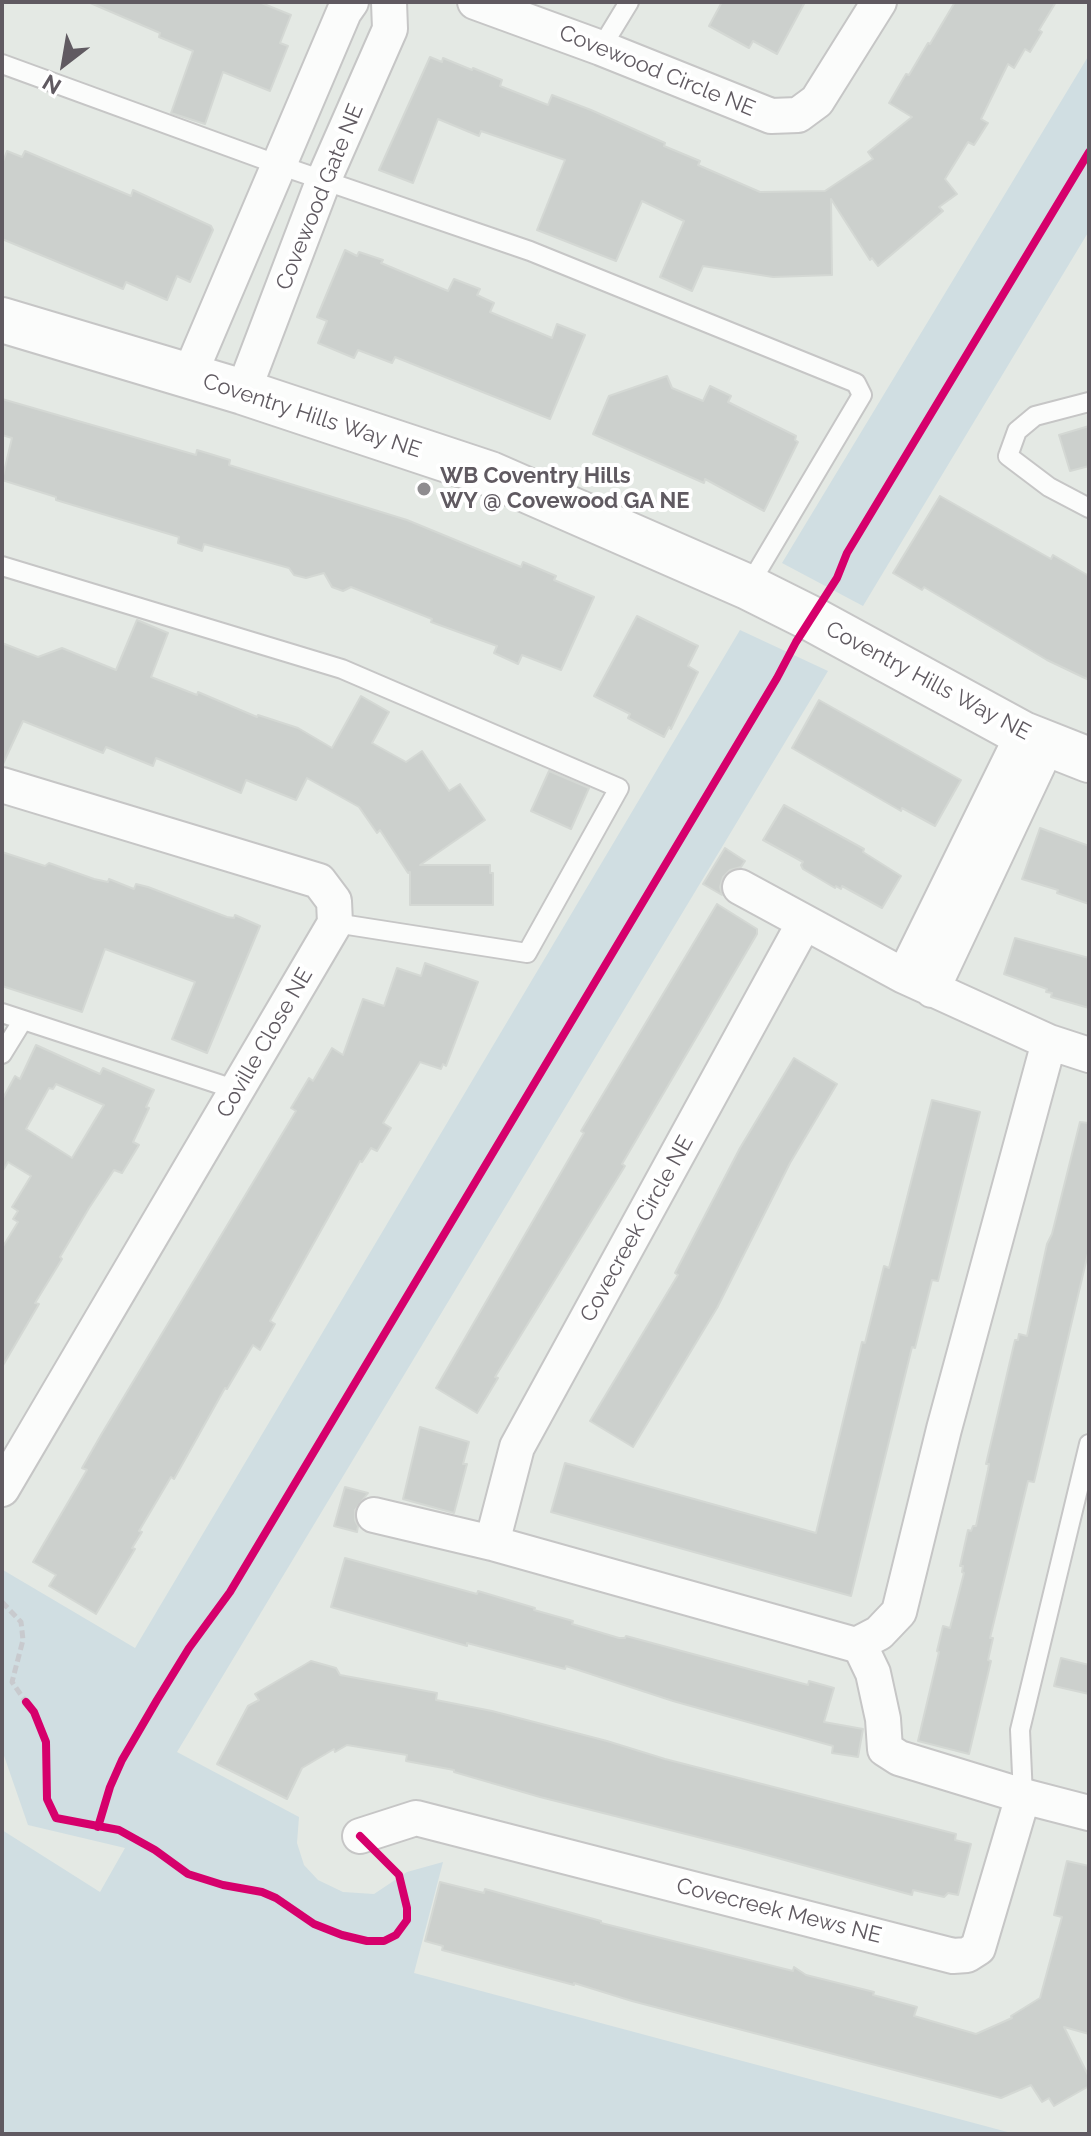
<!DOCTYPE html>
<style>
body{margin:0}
#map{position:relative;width:1091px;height:2136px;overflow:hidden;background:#e4e9e4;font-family:Raleway,sans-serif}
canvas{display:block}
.frame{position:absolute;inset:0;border:4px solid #605a61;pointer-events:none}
.north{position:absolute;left:24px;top:24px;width:80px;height:80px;-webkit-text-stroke:6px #fff;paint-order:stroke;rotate:211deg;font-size:22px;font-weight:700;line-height:32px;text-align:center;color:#605a61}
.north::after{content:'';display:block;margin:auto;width:28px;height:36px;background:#605a61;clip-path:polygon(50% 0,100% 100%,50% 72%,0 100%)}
</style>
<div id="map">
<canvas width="1091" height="2136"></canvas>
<div class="frame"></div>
<div class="north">N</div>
</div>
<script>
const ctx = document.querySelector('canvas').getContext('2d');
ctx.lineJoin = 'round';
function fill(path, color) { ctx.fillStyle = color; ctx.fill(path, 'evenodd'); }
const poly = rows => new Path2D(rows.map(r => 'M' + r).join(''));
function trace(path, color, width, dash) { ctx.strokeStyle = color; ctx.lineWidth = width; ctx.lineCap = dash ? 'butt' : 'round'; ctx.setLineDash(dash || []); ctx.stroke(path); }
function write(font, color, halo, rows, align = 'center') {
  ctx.font = font + ' Raleway,sans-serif'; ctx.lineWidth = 8; ctx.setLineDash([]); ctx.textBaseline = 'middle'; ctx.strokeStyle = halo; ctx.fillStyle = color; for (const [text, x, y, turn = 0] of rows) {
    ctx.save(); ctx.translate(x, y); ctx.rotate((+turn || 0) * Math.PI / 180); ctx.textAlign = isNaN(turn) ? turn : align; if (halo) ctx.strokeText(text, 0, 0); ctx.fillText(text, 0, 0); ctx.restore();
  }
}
fill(poly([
 [1089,55,1089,231,863,606,782,563],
 [740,630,828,671,177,1752,299,1817,297,1843,304,1865,318,1880,343,1892,374,1894,407,1872,443,1862,414,1973,1015,2134,2,2134,2,1830,100,1892,125,1848,28,1825,2,1750,3,1570,135,1648]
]), '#d0dee2');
const building = poly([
 [88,2,259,2,291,15,280,43,288,46,270,91,223,72,205,124,171,113,193,51,159,37,160,33,88,2],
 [722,2,805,2,777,54,753,41,749,48,709,26,722,2],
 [955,2,1056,2,1039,30,1042,32,1030,52,1025,49,1014,68,1008,64,981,119,988,123,974,145,968,142,945,179,957,194,939,207,943,211,878,266,872,258,870,260,831,199,832,275,773,277,703,266,692,291,660,277,684,221,642,201,616,261,537,230,565,160,481,131,479,136,438,119,413,183,379,170,430,57,442,62,443,58,472,70,473,68,502,80,500,86,548,105,552,95,591,110,665,143,664,146,700,161,698,165,760,192,825,191,873,159,868,152,912,117,889,103,906,74,909,75,928,43,930,44,955,2],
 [7,151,22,157,25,151,131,196,133,190,211,226,213,230,190,282,177,276,167,300,126,282,123,289,2,239,2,164,7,151],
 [345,250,357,256,359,252,383,260,381,263,448,291,454,279,480,289,477,295,494,303,490,312,552,338,557,324,585,335,550,419,395,357,392,363,358,350,354,358,318,343,327,321,317,317,345,250],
 [667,376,672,388,703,401,710,386,731,396,728,402,796,436,795,440,798,442,764,511,705,479,704,483,593,434,609,396,667,376],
 [2,399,196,455,197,450,230,460,229,465,407,520,521,567,523,562,556,576,554,580,594,597,561,670,522,655,518,664,494,653,497,646,431,622,432,619,351,587,343,591,332,587,324,573,306,578,294,575,289,568,204,544,202,551,178,543,179,537,56,500,56,497,2,480,12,438,2,435,2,399],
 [1089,426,1089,466,1070,471,1059,435,1089,426],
 [940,496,1051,559,1053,555,1089,576,1089,680,1047,660,924,587,922,590,893,573,940,496],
 [637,616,698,646,688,666,698,672,671,729,669,727,664,737,628,718,630,714,594,696,637,616],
 [137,620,168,633,151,677,197,695,198,692,257,717,258,715,298,728,332,748,361,696,389,712,372,743,406,762,422,751,449,791,460,784,485,820,420,865,490,865,490,873,493,873,493,905,410,905,410,872,408,873,380,830,377,833,359,807,307,778,296,800,246,780,241,793,156,758,153,766,106,747,103,753,23,721,2,766,2,643,38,657,62,648,116,670,137,620],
 [819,700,961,780,935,826,902,808,901,811,792,748,819,700],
 [549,771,589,788,571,829,531,811,549,771],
 [784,805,864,849,863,852,901,876,882,908,842,886,841,889,836,886,835,888,803,869,801,865,803,862,763,840,784,805],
 [1040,828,1089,846,1089,904,1057,893,1058,890,1022,879,1040,828],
 [725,848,745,861,741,867,730,870,723,877,720,887,722,895,703,884,725,848],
 [2,852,45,866,49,863,94,879,108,882,109,879,134,889,136,884,148,887,227,917,234,918,235,915,260,926,207,1053,172,1039,195,982,105,949,82,1012,2,986,2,852],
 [717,904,757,929,757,934,622,1164,625,1166,495,1377,498,1378,477,1413,436,1388,584,1133,581,1131,717,904],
 [1015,938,1089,958,1089,1008,1051,997,1052,993,1046,992,1047,989,1004,974,1015,938],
 [425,963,478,982,446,1066,443,1064,441,1069,420,1062,383,1123,391,1128,377,1151,371,1148,362,1162,360,1161,270,1321,275,1324,260,1350,253,1345,227,1389,225,1388,174,1479,171,1477,139,1531,142,1532,132,1548,135,1549,96,1614,49,1586,56,1575,33,1562,87,1470,82,1468,101,1435,296,1111,291,1108,309,1078,313,1081,332,1048,343,1055,363,999,384,1006,397,968,421,976,425,963],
 [36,1045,100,1074,103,1068,154,1090,146,1107,149,1108,133,1142,139,1145,122,1173,114,1170,89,1208,60,1257,62,1259,35,1303,39,1304,2,1367,2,1248,18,1222,13,1219,18,1211,12,1207,31,1176,8,1162,2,1172,2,1100,15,1076,20,1079,36,1045],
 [56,1084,104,1105,72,1158,26,1129,49,1088,53,1089,56,1084],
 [794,1058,837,1084,790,1163,717,1308,633,1447,590,1421,678,1275,675,1273,740,1148,794,1058],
 [932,1100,980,1112,938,1281,932,1280,915,1348,912,1347,851,1596,551,1512,565,1463,816,1533,862,1342,865,1343,884,1266,889,1268,932,1100],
 [1080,1122,1089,1123,1089,1249,1034,1482,1028,1481,990,1638,993,1638,988,1660,991,1661,969,1754,918,1741,939,1652,937,1651,943,1626,950,1628,964,1573,962,1572,963,1566,960,1566,968,1530,971,1531,973,1526,976,1526,988,1470,989,1464,986,1464,1015,1340,1018,1340,1019,1334,1027,1336,1047,1244,1052,1234,1080,1122],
 [420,1427,469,1442,463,1464,467,1464,454,1513,403,1499,420,1427],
 [345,1487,368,1493,355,1510,355,1520,358,1526,357,1532,334,1526,345,1487],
 [345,1558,477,1594,478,1591,535,1608,534,1610,573,1621,572,1624,619,1638,625,1638,626,1636,808,1685,809,1681,834,1688,824,1722,863,1729,858,1757,832,1753,833,1746,673,1701,566,1666,565,1669,467,1643,467,1646,331,1607,345,1558],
 [1061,1658,1089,1665,1089,1694,1054,1686,1061,1658],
 [311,1661,336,1668,340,1675,437,1693,436,1700,492,1711,607,1741,665,1759,956,1834,955,1840,971,1844,958,1895,948,1893,944,1897,913,1890,912,1895,741,1848,540,1797,454,1772,454,1770,406,1761,407,1755,347,1745,335,1752,334,1749,302,1768,287,1799,217,1764,248,1706,259,1700,255,1694,311,1661],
 [1067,1861,1089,1866,1089,2034,1064,2027,1089,2077,1089,2086,1054,2106,1049,2098,1042,2102,1031,2085,1001,2098,632,2001,574,1983,574,1985,442,1950,443,1946,425,1941,440,1882,484,1893,485,1889,601,1921,601,1923,793,1971,794,1967,806,1975,874,1992,873,1995,917,2007,914,2016,976,2034,1012,2018,1011,2016,1040,1998,1062,1917,1054,1915,1067,1861]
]);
fill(building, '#ccd0cd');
trace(building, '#d4d8d4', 2);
const service = poly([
 [601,48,629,2],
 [2,64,279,165,530,251,856,383,862,395,748,587],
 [1089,402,1035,416,1017,431,1008,456,1049,487,1089,508],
 [2,566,342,669,619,788,527,953,335,923],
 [2,1013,237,1090],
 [2,1054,23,1020],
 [1023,1796,1020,1730,1089,1444]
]);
const minor = poly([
 [475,2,601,48,771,116,798,115,817,101,879,2],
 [189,376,344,12,351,2],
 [243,392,324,179,390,29,389,2],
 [2,785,319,881,334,901,335,923,2,1489],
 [740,887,904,976,1049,1042,1089,1055],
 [904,976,1023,734],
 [932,990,1048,744],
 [374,1515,492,1543,517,1447,804,923],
 [492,1543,856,1645,879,1633,899,1612,944,1429,1049,1042],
 [856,1645,862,1650,873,1673,883,1719,885,1749,899,1758,1023,1796,1089,1813],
 [360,1836,416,1818,953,1956,967,1955,978,1948,1023,1796]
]);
const tertiary = poly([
 [2,320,243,392,490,474,748,587,812,619,1023,734,1089,760]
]);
trace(service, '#c6c6c6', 22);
trace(minor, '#c6c6c6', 38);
trace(tertiary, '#c6c6c6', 48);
trace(poly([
 [2,1602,21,1622,23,1640,12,1682,26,1702]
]), '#c8cace', 5, [8, 4]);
trace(service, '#fbfcfb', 18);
trace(minor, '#fbfcfb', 34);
trace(tertiary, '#fbfcfb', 44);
trace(poly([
 [26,1702,34,1712,46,1742,47,1799,56,1818,119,1830,155,1850,188,1874,223,1885,262,1892,276,1898,314,1924,342,1935,367,1941,384,1941,396,1935,407,1920,407,1908,399,1875,360,1836],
 [98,1827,110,1787,122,1760,157,1700,189,1648,230,1592,777,678,796,642,837,578,847,553,1089,152]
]), '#d6006c', 8);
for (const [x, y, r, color] of [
 [424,489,8,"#8e8c8f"]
]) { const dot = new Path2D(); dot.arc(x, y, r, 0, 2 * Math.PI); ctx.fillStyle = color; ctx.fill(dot); trace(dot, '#fff', 3); }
write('22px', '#605a61', '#fff', [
 ["Covewood Circle NE",657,71,22],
 ["Covewood Gate NE",320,197,-68],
 ["Coventry Hills Way NE",312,416,18],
 ["Coventry Hills Way NE",928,681,28],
 ["Coville Close NE",265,1043,-60],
 ["Covecreek Circle NE",637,1229,-61],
 ["Covecreek Mews NE",779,1911,14]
]);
write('bold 22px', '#605a61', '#fff', [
 ["WB Coventry Hills",440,476],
 ["WY @ Covewood GA NE",440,501]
], 'left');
</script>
